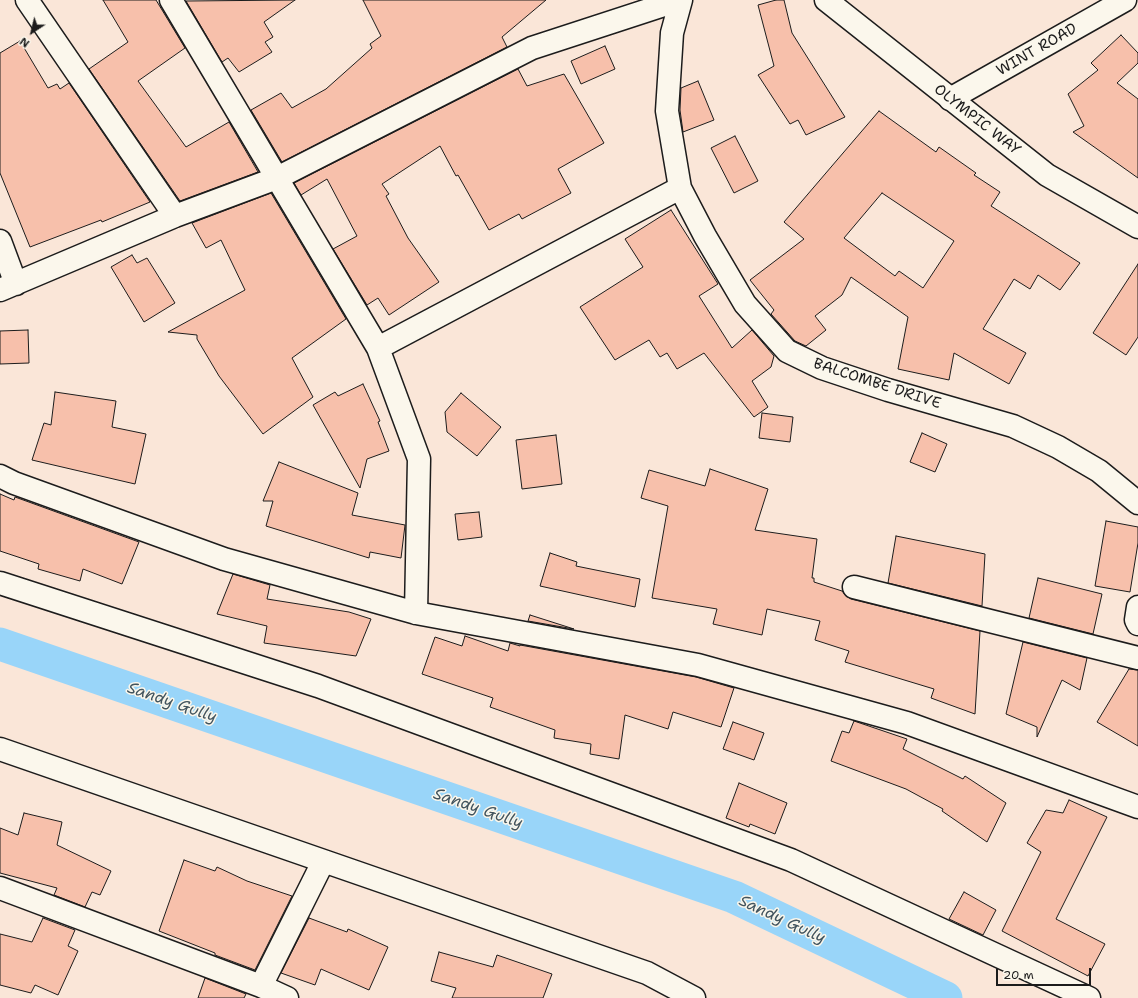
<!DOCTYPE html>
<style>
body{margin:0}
#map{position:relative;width:1138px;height:998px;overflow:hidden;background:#fae6d8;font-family:"Shantell Sans",sans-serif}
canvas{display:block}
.north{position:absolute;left:12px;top:12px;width:40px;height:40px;-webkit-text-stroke:3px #fbf7ec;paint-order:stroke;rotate:215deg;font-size:11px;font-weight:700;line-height:16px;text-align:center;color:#1c1c1c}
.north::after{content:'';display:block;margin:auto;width:14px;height:18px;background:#1c1c1c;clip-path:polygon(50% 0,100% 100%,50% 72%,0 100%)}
.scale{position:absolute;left:996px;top:968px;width:95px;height:18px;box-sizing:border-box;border:2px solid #1c1c1c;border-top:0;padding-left:5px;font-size:12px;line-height:14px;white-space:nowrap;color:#1c1c1c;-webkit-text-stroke:3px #fbf7ec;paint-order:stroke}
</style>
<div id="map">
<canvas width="1138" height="998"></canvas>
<div class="north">N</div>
<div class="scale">20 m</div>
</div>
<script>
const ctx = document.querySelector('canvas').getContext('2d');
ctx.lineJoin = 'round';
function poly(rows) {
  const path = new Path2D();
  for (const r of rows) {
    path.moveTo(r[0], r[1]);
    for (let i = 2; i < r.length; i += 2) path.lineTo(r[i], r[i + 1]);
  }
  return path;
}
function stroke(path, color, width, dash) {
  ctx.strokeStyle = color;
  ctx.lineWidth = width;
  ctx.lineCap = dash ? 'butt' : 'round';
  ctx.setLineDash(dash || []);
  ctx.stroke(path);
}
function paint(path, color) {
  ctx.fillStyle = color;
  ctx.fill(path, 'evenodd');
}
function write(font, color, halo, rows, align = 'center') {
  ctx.font = font + ' "Shantell Sans",sans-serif';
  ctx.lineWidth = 3;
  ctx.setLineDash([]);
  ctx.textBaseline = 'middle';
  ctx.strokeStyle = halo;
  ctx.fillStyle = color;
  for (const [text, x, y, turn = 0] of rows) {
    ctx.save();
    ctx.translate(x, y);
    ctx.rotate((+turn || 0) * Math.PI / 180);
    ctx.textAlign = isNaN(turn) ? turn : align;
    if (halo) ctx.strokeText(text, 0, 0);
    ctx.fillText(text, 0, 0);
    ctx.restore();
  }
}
stroke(poly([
 [0,644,734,897,946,998]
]), '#99d5f9', 33);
const building = poly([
 [103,0,156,0,185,48,138,81,186,147,229,122,258,172,180,201,89,69,128,42,103,0],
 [295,0,264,22,273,37,265,42,272,52,239,72,228,58,222,62,186,1,295,0],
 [363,0,546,0,502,37,507,47,282,162,251,110,281,93,292,108,326,89,372,48,370,44,381,36,363,0],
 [776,0,784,0,792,33,845,117,806,135,798,120,790,124,758,75,774,66,758,5,776,0],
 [1121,35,1138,53,1138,63,1117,83,1138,99,1138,178,1073,132,1084,126,1068,94,1098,70,1091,63,1121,35],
 [20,41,48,88,57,84,60,89,69,83,150,202,102,222,101,220,30,247,0,173,0,53,20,41],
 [605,46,615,69,581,84,571,61,605,46],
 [518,69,527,86,564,74,604,143,558,169,571,193,522,219,519,214,489,230,458,175,456,176,440,146,382,184,389,194,386,196,408,238,439,282,389,315,378,298,367,305,333,249,357,236,327,179,301,195,294,183,518,69],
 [698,81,714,120,683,132,680,110,681,88,698,81],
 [879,111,936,152,939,147,976,173,974,175,1000,192,991,206,1080,263,1060,290,1038,275,1030,289,1014,279,983,329,1026,353,1009,384,954,353,949,380,898,369,908,317,851,277,842,295,815,316,826,330,806,346,795,341,771,314,774,310,750,280,804,239,784,222,879,111],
 [882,193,954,241,923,288,899,271,895,276,844,238,882,193],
 [735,136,758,181,734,193,711,148,735,136],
 [271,193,346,319,292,358,313,397,263,434,219,376,197,339,197,335,168,332,245,290,221,240,206,248,192,223,271,193],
 [671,210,718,284,699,296,732,348,752,330,774,356,771,367,752,381,768,407,754,417,704,353,677,369,667,353,660,357,649,340,615,360,580,307,643,267,625,239,671,210],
 [132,255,137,263,147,258,175,303,144,322,111,267,132,255],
 [1138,264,1138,337,1126,355,1093,333,1138,264],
 [28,330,29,363,0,364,0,331,28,330],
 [363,384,380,421,378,422,389,451,367,459,360,488,313,405,335,392,338,396,363,384],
 [55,392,116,401,112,427,146,434,135,484,32,460,44,423,51,425,55,392],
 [461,393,501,427,477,456,447,432,445,412,461,393],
 [762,413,793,417,790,442,759,438,762,413],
 [922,433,947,444,935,472,910,462,922,433],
 [556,435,562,484,522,489,516,440,556,435],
 [279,462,358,493,352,515,405,525,401,558,370,552,369,558,266,526,273,501,263,501,279,462],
 [710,469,768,489,755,530,817,539,812,578,814,578,814,582,842,591,846,596,851,599,980,631,975,714,931,698,934,689,845,662,849,651,815,640,820,621,767,609,762,635,713,624,717,609,652,598,668,506,641,498,649,470,705,486,710,469],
 [0,494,14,500,15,497,139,542,122,584,83,569,80,581,38,569,39,564,0,551,0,494],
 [479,512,482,537,458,540,455,514,479,512],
 [1106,521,1138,527,1138,543,1130,592,1095,586,1106,521],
 [896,536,985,554,982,606,888,583,896,536],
 [550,553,577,562,576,566,640,579,635,607,540,586,550,553],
 [233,574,270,585,267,599,349,612,371,619,356,656,264,643,267,626,217,614,233,574],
 [1038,578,1102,594,1093,634,1029,618,1038,578],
 [530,615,574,629,528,621,530,615],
 [465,636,508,651,510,643,520,646,520,645,696,677,734,688,721,727,673,712,668,729,625,715,619,759,590,754,591,744,554,738,555,730,490,707,493,698,422,674,435,637,462,646,465,636],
 [1023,642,1087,658,1080,690,1062,680,1037,737,1037,727,1006,714,1023,642],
 [1129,669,1138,670,1138,746,1097,722,1129,669],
 [854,721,907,739,903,749,963,779,965,776,1006,803,987,842,942,811,943,809,906,789,831,761,842,731,849,733,854,721],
 [733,722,764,733,754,760,723,749,733,722],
 [739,783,787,803,775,834,750,824,749,827,726,818,739,783],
 [1069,800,1107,817,1056,919,1105,944,1088,976,1002,931,1041,852,1027,843,1046,810,1063,813,1069,800],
 [24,813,62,822,57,845,111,871,100,895,92,892,85,907,54,895,57,888,0,873,0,828,18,835,24,813],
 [184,860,215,871,217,867,247,881,292,896,255,970,215,955,215,953,159,931,184,860],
 [964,892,996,910,983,935,949,919,964,892],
 [43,918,75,930,68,946,78,951,58,995,35,985,31,993,0,985,0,934,32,942,43,918],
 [309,918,347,932,348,929,388,947,369,990,321,969,315,985,281,973,309,918],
 [439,952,493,967,497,955,552,974,543,998,452,998,456,988,431,981,439,952],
 [205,978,246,994,244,998,198,998,205,978]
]);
paint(building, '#f7c0ab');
stroke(building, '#1c1c1c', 1);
const street = poly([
 [27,0,175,216],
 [171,0,378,348],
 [681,0,672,33,667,111,680,188,705,236,745,304,787,351,822,368,888,390,1013,426,1058,447,1099,471,1138,503],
 [950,99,1125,0],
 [0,241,16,284],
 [0,290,175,216,277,178,532,48,679,0],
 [0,476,14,483,224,559,416,613,698,665,907,723,1138,807],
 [0,583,318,686,791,860,1089,998],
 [854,587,1138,658],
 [1138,607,1136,620,1138,624],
 [416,613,419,459,378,348,680,188],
 [0,749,647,973,694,998],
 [0,888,261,986,287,998],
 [261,986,323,862]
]);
const secondary = poly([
 [826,0,1047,175,1138,227]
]);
stroke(street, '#1c1c1c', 25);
stroke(secondary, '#1c1c1c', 25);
stroke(street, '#fbf7ec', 22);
stroke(secondary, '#fbf7ec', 22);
write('15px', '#1c1c1c', '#fbf7ec', [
 ["WINT ROAD",1037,50,-30],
 ["OLYMPIC WAY",977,120,38],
 ["BALCOMBE DRIVE",877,384,18]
]);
write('italic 16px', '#42545e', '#fbf7ec', [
 ["Sandy Gully",172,703,19],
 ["Sandy Gully",478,809,19],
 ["Sandy Gully",782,920,25]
]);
</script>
